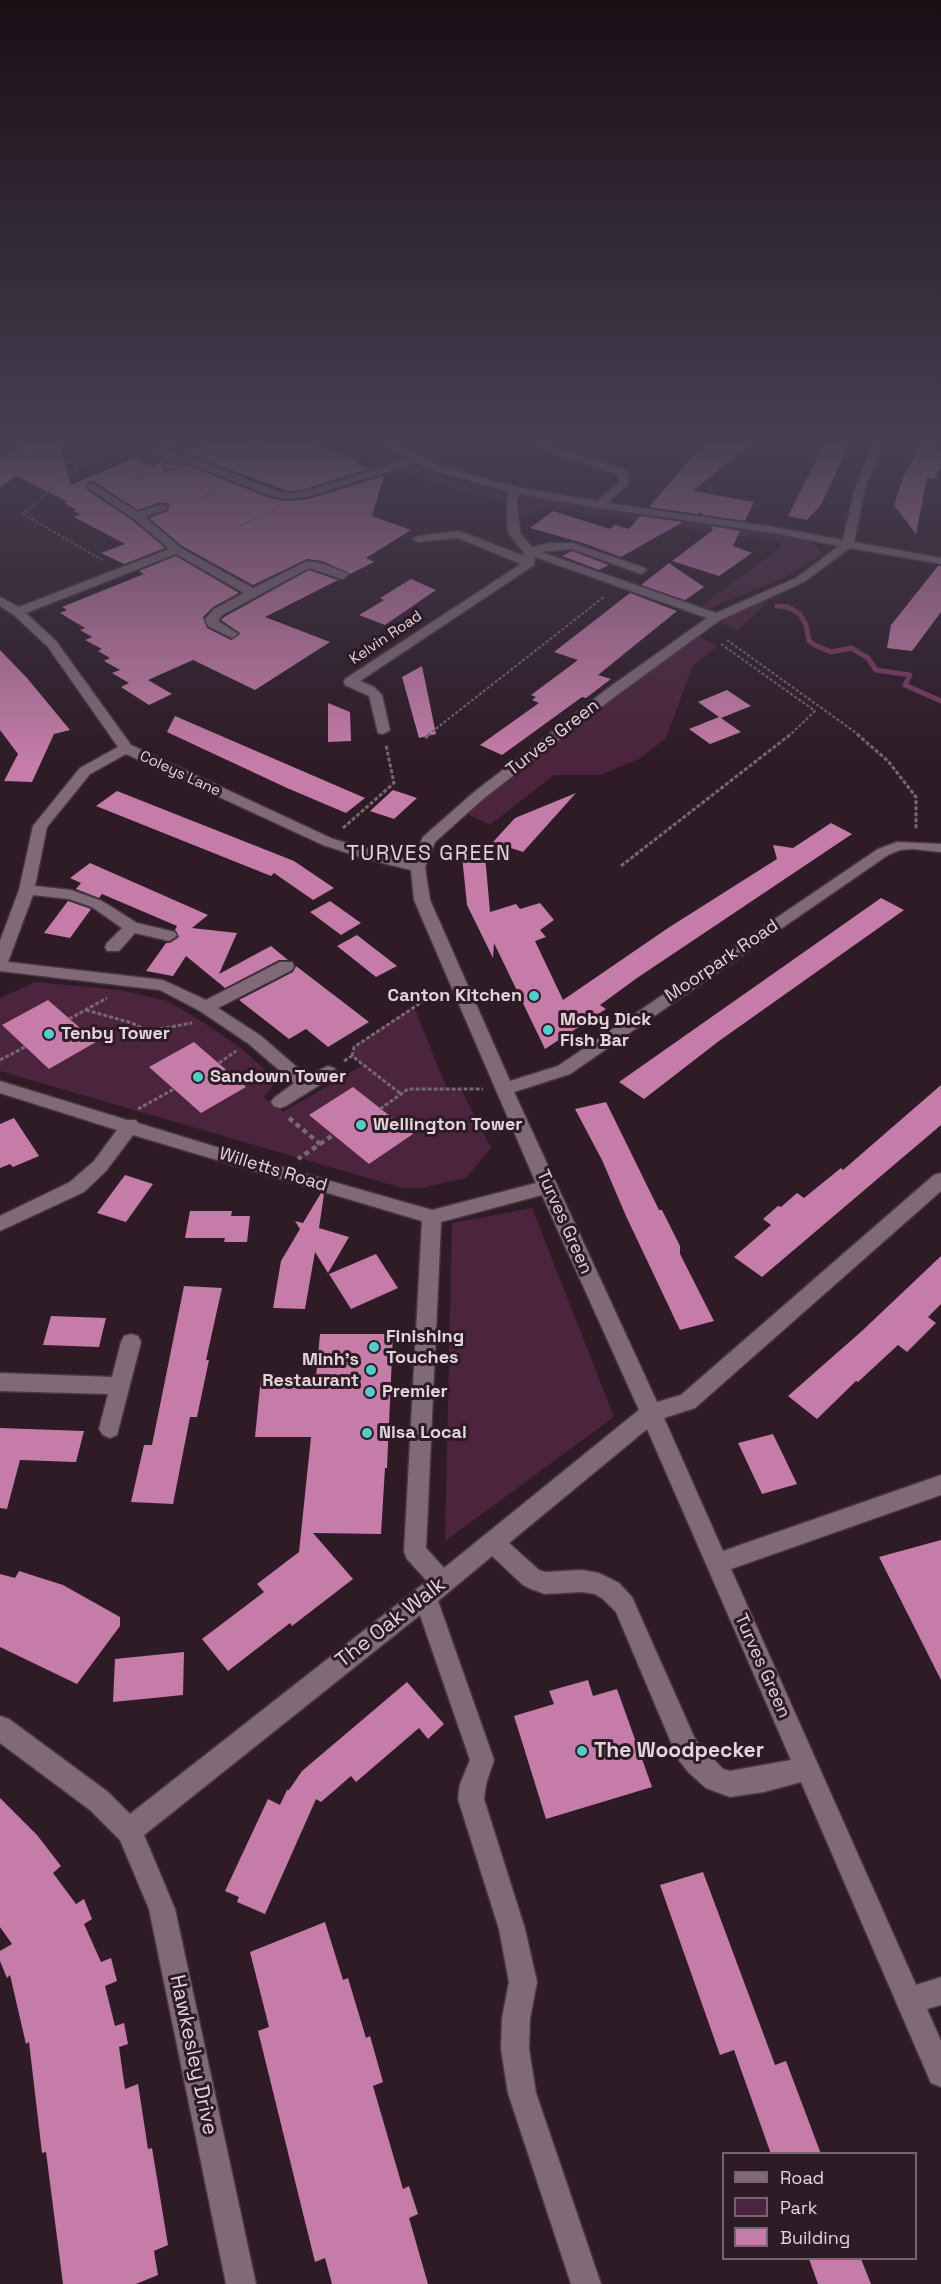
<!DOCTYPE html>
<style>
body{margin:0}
#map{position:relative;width:941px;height:2284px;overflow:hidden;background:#2e1b26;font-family:"Space Grotesk",sans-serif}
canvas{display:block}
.legend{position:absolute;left:722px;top:2152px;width:195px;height:108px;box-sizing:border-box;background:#2e1b26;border:2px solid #76656f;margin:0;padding:8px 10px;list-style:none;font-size:18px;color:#e2d5dc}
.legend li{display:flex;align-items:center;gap:12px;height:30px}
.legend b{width:30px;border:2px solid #76656f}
</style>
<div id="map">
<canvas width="941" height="2284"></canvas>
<ul class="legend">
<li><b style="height:8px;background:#816a77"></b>Road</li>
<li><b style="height:16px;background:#4c243d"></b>Park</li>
<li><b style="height:16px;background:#c57ca8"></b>Building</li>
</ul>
</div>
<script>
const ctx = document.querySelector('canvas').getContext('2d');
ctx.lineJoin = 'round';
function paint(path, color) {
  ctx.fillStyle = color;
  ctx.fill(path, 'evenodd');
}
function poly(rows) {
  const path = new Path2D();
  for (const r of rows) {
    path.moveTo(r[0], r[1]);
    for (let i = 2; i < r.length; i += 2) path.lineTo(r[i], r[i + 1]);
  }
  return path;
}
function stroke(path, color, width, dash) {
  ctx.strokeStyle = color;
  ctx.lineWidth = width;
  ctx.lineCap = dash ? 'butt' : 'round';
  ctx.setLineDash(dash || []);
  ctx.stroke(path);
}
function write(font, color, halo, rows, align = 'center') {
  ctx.font = font + ' "Space Grotesk",sans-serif';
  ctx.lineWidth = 6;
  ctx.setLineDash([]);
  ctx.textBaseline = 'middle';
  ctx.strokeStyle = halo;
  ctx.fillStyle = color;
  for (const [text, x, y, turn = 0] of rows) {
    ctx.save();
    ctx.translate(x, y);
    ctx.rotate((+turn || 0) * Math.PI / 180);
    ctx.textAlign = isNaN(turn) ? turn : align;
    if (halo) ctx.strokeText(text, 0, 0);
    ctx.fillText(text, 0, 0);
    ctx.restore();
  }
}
paint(poly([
 [348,443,371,443,388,456,375,464],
 [403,466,411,466,463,483,504,492,506,502,451,489,391,469],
 [525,496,622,513,766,532,807,541,815,544,822,554,784,578,707,609,701,606,779,549,781,542,548,508,521,517,520,500],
 [777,593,738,630,716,620],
 [697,636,718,646,693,665,666,738,639,759,600,775,554,775,490,825,465,813,585,717],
 [35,982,120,990,167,1001,203,1022,241,1048,264,1069,272,1079,272,1088,264,1097,283,1112,363,1065,352,1056,354,1047,414,1007,447,1089,461,1089,491,1148,466,1178,422,1188,402,1188,0,1071,0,998],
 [532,1208,614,1417,445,1541,452,1223]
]), '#4c243d');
stroke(poly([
 [777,606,788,607,800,614,806,625,809,641,815,645,831,652,851,648,868,658,876,670,910,675,905,685,941,701]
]), '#7b3963', 5);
paint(poly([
 [24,443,59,443,71,485,134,458,153,466,166,460,162,465,164,471,173,471,187,465,270,498,287,501,308,499,384,476,372,516,411,530,366,558,374,562,350,574,322,561,307,559,253,585,182,546,149,518,168,511,169,503,158,503,138,510,93,481,87,482,87,490,132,520,165,548,124,564,101,553,125,544,74,517,80,514,73,511,77,510,64,503,68,502,16,476,0,488,0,458],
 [208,443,311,443,359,462,355,464,368,469,302,490,287,491,192,455,181,454],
 [704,443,752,443,693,491,754,502,745,521,703,515,701,512,698,514,649,507],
 [825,443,850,443,821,505,807,520,788,516],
 [922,443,935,443,934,448,941,449,941,466,934,479,927,478,916,534,894,505,903,477],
 [553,511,610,529,615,525,629,529,640,516,683,522,621,557,583,543,530,528],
 [711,526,740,531,733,546,752,553,719,576,672,561,713,530],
 [572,551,609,565,599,570,562,556],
 [176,556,239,593,213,607,203,617,207,628,231,640,240,633,221,620,224,617,309,570,338,580,265,617,330,642,255,690,193,660,148,680,172,694,149,705,121,687,129,683,112,673,120,670,104,661,110,658,98,651,102,649,85,640,92,637,80,630,85,628,60,613,67,610,62,607,144,574,139,571],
 [669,563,704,587,685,600,641,585],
 [938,566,941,566,941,612,912,651,887,648,891,625],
 [411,579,436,590,385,625,359,615,384,600,380,598],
 [630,593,677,611,598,675,611,679,586,698,582,697,502,755,480,745,539,703,532,700,536,697,531,695,578,660,554,652],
 [0,650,27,678,70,730,54,734,32,782,4,781,18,754,0,730],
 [422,666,436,734,419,738,402,677],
 [727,690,751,706,721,718,741,732,710,744,689,729,719,717,698,702],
 [328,703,350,712,351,741,328,742],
 [175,716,263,754,365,798,346,813,287,788,167,732],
 [393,790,417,798,394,819,370,811],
 [117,791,294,861,334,888,313,900,274,873,271,876,96,806],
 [576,793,523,852,493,842,515,818],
 [831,823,852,834,637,978,600,1005,606,1009,545,1049,494,943,493,958,467,905,462,856,485,855,490,912,516,904,520,909,540,903,554,920,540,930,546,937,535,941,563,1000,668,928,777,859,773,845,793,848],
 [90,863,208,915,192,928,237,933,219,974,271,946,288,960,279,960,225,988,186,956,173,976,146,971,166,943,170,943,179,937,175,930,177,926,102,894,99,898,76,889,81,883,70,878],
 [881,898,904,910,719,1041,644,1099,619,1082],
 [68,901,91,909,70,938,44,933],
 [330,901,361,923,341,935,310,912],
 [357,935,397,966,376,977,337,946],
 [296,966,369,1022,328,1047,306,1029,289,1039,239,1000,293,972],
 [48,1000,96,1042,49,1069,2,1025],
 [194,1042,246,1087,201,1113,149,1067],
 [941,1085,941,1125,762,1277,734,1257,771,1225,763,1219,778,1206,781,1207,797,1193,804,1198,841,1168,843,1170],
 [353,1087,413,1134,369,1164,309,1115],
 [606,1102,659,1210,662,1210,680,1246,680,1254,714,1321,680,1330,626,1216,602,1160,575,1109],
 [14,1118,39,1156,13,1167,10,1164,0,1168,0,1124],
 [125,1175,153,1184,126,1222,97,1213],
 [321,1193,324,1194,319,1228,349,1237,328,1273,315,1252,305,1309,273,1308,281,1261,300,1229,295,1221,303,1223],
 [190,1211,232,1211,231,1216,250,1216,247,1242,224,1242,225,1238,185,1238],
 [376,1254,398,1288,351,1309,329,1274],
 [941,1256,941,1304,928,1317,936,1323,907,1352,898,1345,858,1382,856,1381,817,1419,788,1396,863,1330],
 [184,1286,222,1288,206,1360,209,1360,197,1417,190,1417,173,1504,131,1502,144,1445,152,1445],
 [51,1316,106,1318,99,1347,43,1345],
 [320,1334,393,1334,387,1468,385,1468,381,1534,313,1533,353,1579,292,1626,290,1623,228,1671,202,1639,264,1592,257,1584,299,1552,311,1437,255,1437,261,1377,316,1377],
 [0,1428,84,1431,76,1462,20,1460,7,1509,0,1508],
 [773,1434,797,1484,762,1494,738,1443],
 [941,1540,941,1680,879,1557],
 [19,1571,63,1585,120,1617,120,1626,77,1684,0,1647,0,1574,15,1578],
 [184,1652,183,1695,113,1702,115,1659],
 [588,1680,593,1696,617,1689,652,1787,546,1819,514,1716,554,1704,549,1691],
 [407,1682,444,1724,428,1739,419,1728,356,1782,351,1776,321,1802,316,1799,265,1914,237,1902,239,1897,225,1891,268,1799,280,1805,287,1790,289,1790,302,1771],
 [0,1798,37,1835,61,1866,53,1873,76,1904,84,1899,92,1919,84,1924,101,1962,111,1958,117,1981,105,1986,115,2026,124,2023,128,2044,119,2047,125,2089,138,2084,148,2149,152,2148,168,2245,154,2251,158,2275,136,2284,63,2284,46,2152,42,2153,29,2042,26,2044,10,1975,7,1978,0,1961,0,1951,12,1944,0,1927],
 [703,1872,775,2065,786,2061,821,2154,771,2154,734,2050,720,2055,660,1885],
 [325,1922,343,1980,348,1978,366,2038,370,2036,383,2082,373,2086,403,2189,409,2186,418,2214,409,2218,428,2284,332,2284,325,2258,315,2262,258,2031,269,2027,250,1952],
 [809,2259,861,2259,871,2284,818,2284]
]), '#c57ca8');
const minor = poly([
 [168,443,182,443,167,451,182,457,191,457,277,491,287,493,302,492,409,459,379,443,392,443,440,466,516,487,597,501,618,483,618,475,525,443,541,443,627,471,628,484,608,503,773,527,843,540,855,488,874,443,884,443,865,488,854,542,941,558,941,564,850,548,804,582,720,620,617,695,483,799,435,842,425,867,430,900,510,1081,558,1066,878,849,897,842,941,844,941,852,913,849,900,850,888,855,570,1074,514,1092,657,1402,681,1395,934,1175,941,1173,941,1191,695,1408,664,1418,723,1551,941,1475,941,1495,731,1569,916,1985,941,1977,941,2005,927,2009,941,2041,941,2087,931,2083,801,1782,764,1792,730,1797,706,1788,689,1773,678,1759,616,1612,603,1599,595,1594,582,1592,545,1594,531,1589,523,1585,492,1556,438,1601,494,1760,486,1784,484,1799,525,1929,537,1982,530,2018,529,2049,536,2093,601,2284,571,2284,508,2093,501,2049,502,2018,509,1982,499,1929,458,1799,460,1784,470,1760,420,1615,144,1835,175,1909,256,2284,226,2284,149,1909,120,1840,90,1810,0,1743,0,1716,9,1719,108,1792,130,1814,427,1581,407,1559,404,1552,422,1221,133,1135,106,1171,84,1192,0,1231,0,1216,70,1182,94,1161,117,1130,0,1093,0,1081,127,1120,136,1120,138,1123,288,1169,432,1210,536,1183,414,900,411,870,366,859,323,845,126,754,90,774,47,827,35,886,71,890,102,901,137,923,175,932,177,936,169,941,135,933,119,951,107,951,105,947,107,943,122,928,92,907,69,899,33,895,8,962,163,980,206,1000,280,962,292,962,294,966,292,970,218,1008,261,1036,307,1076,328,1066,334,1068,337,1072,334,1076,286,1106,280,1108,274,1106,271,1102,274,1098,294,1083,249,1044,200,1011,160,990,0,971,0,941,19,890,33,826,80,768,118,747,48,647,14,615,0,606,0,597,19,607,169,549,133,518,88,488,88,484,92,483,138,512,159,505,167,505,167,509,145,517,181,548,253,588,307,561,321,563,346,573,348,575,342,579,309,568,222,615,218,621,238,634,232,638,208,626,205,619,214,609,244,593,176,554,26,613,56,641,131,745,333,839,413,861,423,837,473,793,607,689,707,618,535,557,534,565,360,681,374,687,382,695,390,730,383,734,378,733,369,696,345,685,344,682,345,679,521,564,458,538,418,542,412,539,418,536,459,531,524,556,523,551,508,533,507,503,509,492,432,470,417,463,307,497,287,499,271,496,187,463,172,469,164,469,164,465,173,461,153,451,168,443],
 [519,494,599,508,773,533,839,546,796,578,716,613,541,552,572,549,641,574,647,570,645,568,573,543,549,543,532,547,520,533,517,503,519,494],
 [542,1195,639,1410,444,1568,426,1548,441,1222,542,1195],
 [647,1429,706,1564,791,1760,730,1771,723,1769,696,1741,632,1597,619,1583,599,1573,582,1570,545,1572,539,1570,509,1543,647,1429],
 [131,1334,138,1336,141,1342,117,1435,110,1438,103,1435,99,1429,108,1394,0,1391,0,1373,112,1377,121,1342,124,1336,131,1334]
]);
stroke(minor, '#463840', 3);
stroke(poly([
 [249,443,288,458],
 [0,449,74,463,75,469,23,514,102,560],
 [75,469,116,447,142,459],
 [132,480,153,471],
 [196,500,219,490],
 [240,526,274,510],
 [727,640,859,735],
 [721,644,815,711,790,735],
 [428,735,605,596]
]), '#786871', 2, [3, 2]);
stroke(poly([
 [857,734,888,761,916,797,916,829],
 [425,738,430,734],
 [343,828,394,783,386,745],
 [621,866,791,734],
 [86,1010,132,1023,148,1031,192,1023],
 [69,1019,107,998],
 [352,1056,354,1047,425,1000,441,996],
 [0,1060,25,1047],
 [344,1061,352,1056,401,1094],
 [219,1063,236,1051],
 [138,1109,174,1089],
 [380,1109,408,1089,483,1089]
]), '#786871', 3, [4, 2]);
stroke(poly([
 [289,1118,320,1144,298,1159],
 [320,1144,333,1135]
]), '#786871', 4.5, [5, 4]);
paint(minor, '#816a77');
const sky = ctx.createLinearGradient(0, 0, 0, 763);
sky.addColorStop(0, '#190f15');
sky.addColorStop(0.58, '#463f52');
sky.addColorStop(1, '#463f5200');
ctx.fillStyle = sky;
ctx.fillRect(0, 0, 941, 763);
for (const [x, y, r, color] of [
 [534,996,6,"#53cdcb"],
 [548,1030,6,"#53cdcb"],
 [49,1034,6,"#53cdcb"],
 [198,1077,6,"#53cdcb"],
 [361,1125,6,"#53cdcb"],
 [374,1347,6,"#53cdcb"],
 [371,1370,6,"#53cdcb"],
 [370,1392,6,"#53cdcb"],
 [367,1433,6,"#53cdcb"],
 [582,1751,6,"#53cdcb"]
]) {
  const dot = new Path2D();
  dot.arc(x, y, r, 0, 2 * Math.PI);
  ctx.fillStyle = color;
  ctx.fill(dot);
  stroke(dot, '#2e1b26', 2);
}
write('15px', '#e2d5dc', '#2e1b26', [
 ["Kelvin Road",386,638,-34],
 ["Coleys Lane",180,774,25]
]);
write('18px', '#e2d5dc', '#2e1b26', [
 ["Turves Green",553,738,-38],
 ["Moorpark Road",722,961,-34],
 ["Willetts Road",273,1170,17],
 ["Turves Green",564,1222,66],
 ["Turves Green",762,1666,66]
]);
write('bold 18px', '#e2d5dc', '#2e1b26', [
 ["Canton Kitchen",522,996,"right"],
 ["Moby Dick",560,1020],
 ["Fish Bar",560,1041],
 ["Tenby Tower",61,1034],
 ["Sandown Tower",210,1077],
 ["Wellington Tower",373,1125],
 ["Finishing",386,1337],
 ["Touches",386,1358],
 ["Minh's",359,1360,"right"],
 ["Restaurant",359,1381,"right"],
 ["Premier",382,1392],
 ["Nisa Local",379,1433]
], 'left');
ctx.letterSpacing = '1.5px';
write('21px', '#e2d5dc', '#2e1b26', [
 ["TURVES GREEN",429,854]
]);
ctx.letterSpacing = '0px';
write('21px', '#e2d5dc', '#2e1b26', [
 ["The Oak Walk",391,1623,-38],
 ["Hawkesley Drive",193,2055,78]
]);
write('bold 21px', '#e2d5dc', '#2e1b26', [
 ["The Woodpecker",594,1751]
], 'left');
</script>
